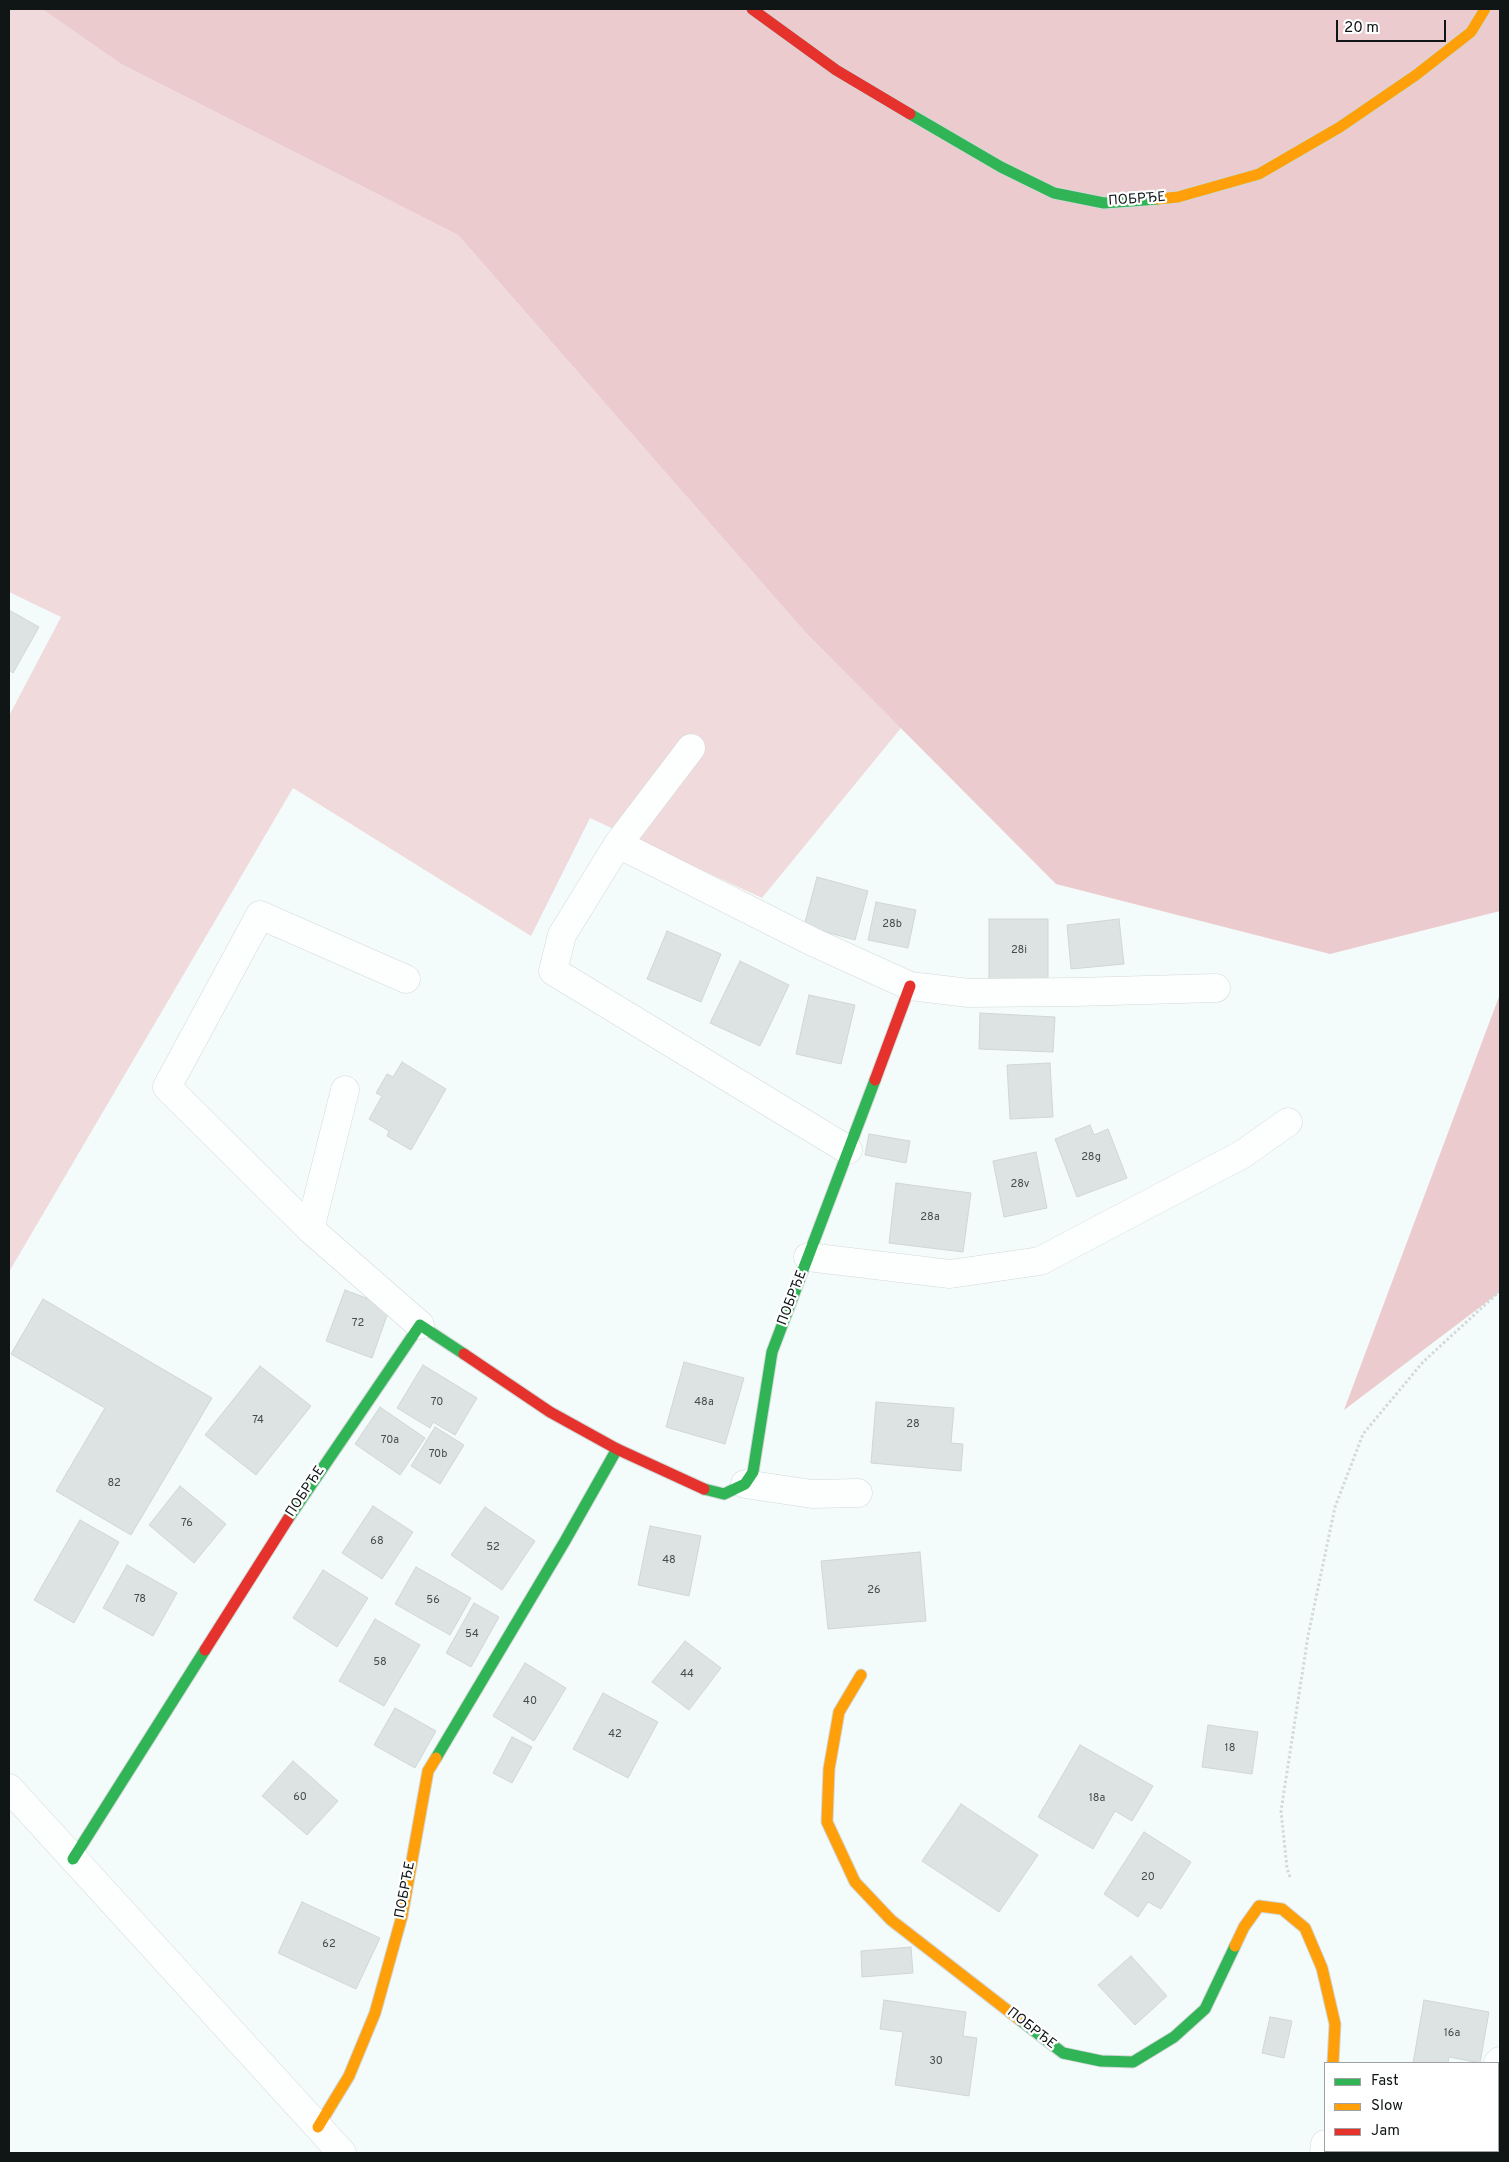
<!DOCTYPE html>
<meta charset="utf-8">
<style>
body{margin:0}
#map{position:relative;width:1509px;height:2162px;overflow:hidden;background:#f4fcfb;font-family:Overpass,sans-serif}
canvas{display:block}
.frame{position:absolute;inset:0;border:10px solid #101616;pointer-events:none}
.legend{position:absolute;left:1324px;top:2062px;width:175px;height:90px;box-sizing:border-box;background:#fff;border:1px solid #9fa2a2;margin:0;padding:6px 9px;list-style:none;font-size:15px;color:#101616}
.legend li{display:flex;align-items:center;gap:10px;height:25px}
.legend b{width:25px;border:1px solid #9fa2a2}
.scale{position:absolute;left:1336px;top:20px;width:110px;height:22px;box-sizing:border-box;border:2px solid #101616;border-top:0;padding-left:6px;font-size:15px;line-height:18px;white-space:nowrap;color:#101616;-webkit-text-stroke:4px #fff;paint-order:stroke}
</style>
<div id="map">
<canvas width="1509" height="2162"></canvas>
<div class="frame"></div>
<ul class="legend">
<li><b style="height:6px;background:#30b455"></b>Fast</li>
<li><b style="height:6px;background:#ff9f0a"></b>Slow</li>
<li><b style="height:6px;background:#e5322d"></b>Jam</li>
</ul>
<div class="scale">20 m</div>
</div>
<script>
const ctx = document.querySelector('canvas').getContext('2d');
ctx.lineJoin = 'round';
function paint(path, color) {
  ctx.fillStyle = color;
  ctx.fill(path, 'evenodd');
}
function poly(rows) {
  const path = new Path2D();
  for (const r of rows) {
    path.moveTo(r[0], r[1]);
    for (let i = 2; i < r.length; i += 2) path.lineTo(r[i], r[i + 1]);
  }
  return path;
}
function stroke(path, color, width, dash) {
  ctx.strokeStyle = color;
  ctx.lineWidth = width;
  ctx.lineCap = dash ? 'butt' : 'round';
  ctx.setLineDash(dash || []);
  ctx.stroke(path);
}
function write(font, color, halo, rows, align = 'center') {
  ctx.font = font + ' Overpass,sans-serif';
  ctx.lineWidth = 4.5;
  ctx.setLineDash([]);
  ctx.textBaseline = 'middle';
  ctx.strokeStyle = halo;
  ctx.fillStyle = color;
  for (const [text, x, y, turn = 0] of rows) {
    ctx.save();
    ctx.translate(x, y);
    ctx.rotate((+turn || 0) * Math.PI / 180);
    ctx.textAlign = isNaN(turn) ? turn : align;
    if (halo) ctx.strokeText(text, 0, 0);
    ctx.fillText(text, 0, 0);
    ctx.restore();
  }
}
paint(poly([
 [9,9,42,9,121,64,458,235,805,632,901,728,762,898,590,818,531,936,293,788,9,1272,9,716,61,617,9,592]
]), '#f0dadc');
paint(poly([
 [42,9,1500,9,1500,911,1330,954,1056,884,805,632,458,235,121,64],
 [1500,994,1500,1292,1344,1410]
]), '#ebcbce');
const building = poly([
 [9,610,39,627,13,673,9,670,9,610],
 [817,877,868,891,855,940,804,926,817,877],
 [876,902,916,910,908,948,868,940,876,902],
 [989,919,1048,919,1048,984,989,984,989,919],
 [1119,919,1124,964,1071,969,1067,925,1119,919],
 [667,931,721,954,701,1002,647,979,667,931],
 [740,961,789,985,760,1046,710,1023,740,961],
 [809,995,855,1005,841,1064,796,1054,809,995],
 [980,1013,1055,1017,1053,1052,979,1049,980,1013],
 [402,1062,446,1089,411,1150,387,1136,389,1131,369,1119,382,1096,376,1093,387,1074,393,1077,402,1062],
 [1050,1063,1053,1117,1010,1119,1007,1065,1050,1063],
 [1090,1125,1094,1135,1108,1129,1127,1178,1077,1197,1055,1139,1090,1125],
 [869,1134,910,1141,906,1163,865,1155,869,1134],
 [1036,1152,1047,1208,1004,1217,993,1161,1036,1152],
 [896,1183,971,1193,963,1252,889,1243,896,1183],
 [345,1290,390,1307,372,1358,326,1341,345,1290],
 [43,1299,212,1398,131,1535,56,1491,105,1408,11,1354,43,1299],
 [684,1362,744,1378,725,1444,666,1427,684,1362],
 [423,1365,477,1398,455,1435,433,1422,430,1428,397,1408,423,1365],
 [260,1366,311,1406,256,1475,205,1435,260,1366],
 [876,1402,954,1408,951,1443,963,1444,961,1471,871,1463,876,1402],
 [380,1407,425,1438,400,1475,355,1444,380,1407],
 [435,1427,464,1445,440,1484,411,1466,435,1427],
 [180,1486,226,1524,194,1563,149,1525,180,1486],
 [373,1506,413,1532,382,1579,342,1553,373,1506],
 [485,1507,535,1541,502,1590,451,1555,485,1507],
 [80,1520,119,1542,74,1623,34,1600,80,1520],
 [650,1526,701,1536,689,1596,638,1585,650,1526],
 [920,1552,926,1621,828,1629,821,1561,920,1552],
 [127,1565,177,1593,153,1636,103,1608,127,1565],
 [416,1567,471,1598,450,1635,395,1604,416,1567],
 [323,1570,368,1598,337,1647,293,1618,323,1570],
 [474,1603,499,1617,471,1667,446,1653,474,1603],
 [375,1619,420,1645,384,1706,339,1681,375,1619],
 [685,1641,721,1668,689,1710,652,1682,685,1641],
 [525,1663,566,1688,534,1741,493,1716,525,1663],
 [603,1693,658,1722,628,1778,573,1749,603,1693],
 [395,1708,436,1731,415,1768,374,1745,395,1708],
 [1208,1725,1258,1732,1252,1774,1202,1767,1208,1725],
 [512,1737,532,1747,512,1783,493,1773,512,1737],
 [1080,1745,1153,1786,1132,1821,1115,1811,1093,1849,1038,1817,1080,1745],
 [293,1761,338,1801,307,1835,262,1796,293,1761],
 [961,1804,1038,1855,999,1912,922,1861,961,1804],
 [1144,1832,1191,1862,1161,1909,1148,1902,1138,1917,1104,1894,1144,1832],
 [302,1902,380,1938,356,1989,278,1953,302,1902],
 [911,1947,913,1973,862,1977,861,1951,911,1947],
 [1131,1956,1167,1996,1135,2025,1098,1985,1131,1956],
 [884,2000,966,2012,963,2036,977,2038,969,2096,895,2085,903,2032,880,2029,884,2000],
 [1424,2000,1489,2012,1480,2063,1449,2057,1448,2063,1413,2063,1424,2000],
 [1270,2017,1292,2021,1284,2058,1262,2053,1270,2017],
 [1498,2089,1500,2090,1500,2147,1498,2147,1498,2089],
 [1345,2151,1415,2151,1414,2153,1345,2153,1345,2151]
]);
paint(building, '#dde3e3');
stroke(building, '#cfd6d5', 1);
const street = poly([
 [691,748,618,844,562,935,553,971,848,1150],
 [618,844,813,942,910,986,969,993,1076,992,1216,988],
 [406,979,260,915,167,1087,310,1229,420,1325],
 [310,1229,345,1090],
 [808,1257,950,1274,1040,1261,1243,1154,1288,1122],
 [745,1484,812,1494,858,1493],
 [9,1788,342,2153],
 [1498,2063,1500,2061],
 [1324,2153,1325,2144],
 [1434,2153,1436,2151]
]);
const fast = poly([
 [910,114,1001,167,1054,193,1104,203,1158,199],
 [704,1489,724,1494,745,1484,753,1472,772,1352,875,1080],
 [288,1519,420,1325,464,1354],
 [436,1758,565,1541,617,1449],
 [73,1859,205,1650],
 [1020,2020,1063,2053,1101,2061,1133,2062,1174,2037,1205,2009,1235,1946]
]);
const slow = poly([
 [1158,199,1178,197,1259,174,1340,127,1416,75,1471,32,1485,9],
 [861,1675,839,1712,829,1769,827,1822,855,1882,891,1920,1020,2020],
 [1235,1946,1244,1927,1259,1906,1282,1909,1305,1928,1322,1968,1335,2024,1333,2063],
 [318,2127,349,2076,375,2013,402,1916,428,1771,436,1758]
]);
const jam = poly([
 [752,9,836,70,910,114],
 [875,1080,910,986],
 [464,1354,550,1412,617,1449,704,1489],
 [205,1650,288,1519]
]);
stroke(street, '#d2d8d8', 29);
stroke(fast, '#d2d8d8', 13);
stroke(slow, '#d2d8d8', 13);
stroke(jam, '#d2d8d8', 13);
stroke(poly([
 [1290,1877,1287,1868,1281,1811,1308,1636,1335,1507,1363,1434,1423,1362,1500,1291]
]), '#d5d8d8', 3, [2.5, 2.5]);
stroke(street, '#fdfffe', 28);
stroke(fast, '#30b455', 11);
stroke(slow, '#ff9f0a', 11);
stroke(jam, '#e5322d', 11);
write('11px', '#464c4c', null, [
 ["28b",892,925],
 ["28i",1019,951],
 ["28g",1091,1158],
 ["28v",1020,1185],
 ["28a",930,1218],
 ["72",358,1324],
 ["70",437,1403],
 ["48a",704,1403],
 ["74",258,1421],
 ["28",913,1425],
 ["70a",390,1441],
 ["70b",438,1455],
 ["82",114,1484],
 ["76",187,1524],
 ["68",377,1542],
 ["52",493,1548],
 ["48",669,1561],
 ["26",874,1591],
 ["78",140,1600],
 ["56",433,1601],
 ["54",472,1635],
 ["58",380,1663],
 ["44",687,1675],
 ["40",530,1702],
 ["42",615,1735],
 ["18",1230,1749],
 ["60",300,1798],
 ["18a",1097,1799],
 ["20",1148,1878],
 ["62",329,1945],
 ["16a",1452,2034],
 ["30",936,2062]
]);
write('14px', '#101616', '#fff', [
 ["ПОБРЂЕ",1137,200,-4],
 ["ПОБРЂЕ",793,1298,-69],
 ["ПОБРЂЕ",306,1492,-56],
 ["ПОБРЂЕ",406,1890,-79],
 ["ПОБРЂЕ",1031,2029,38]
]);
</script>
